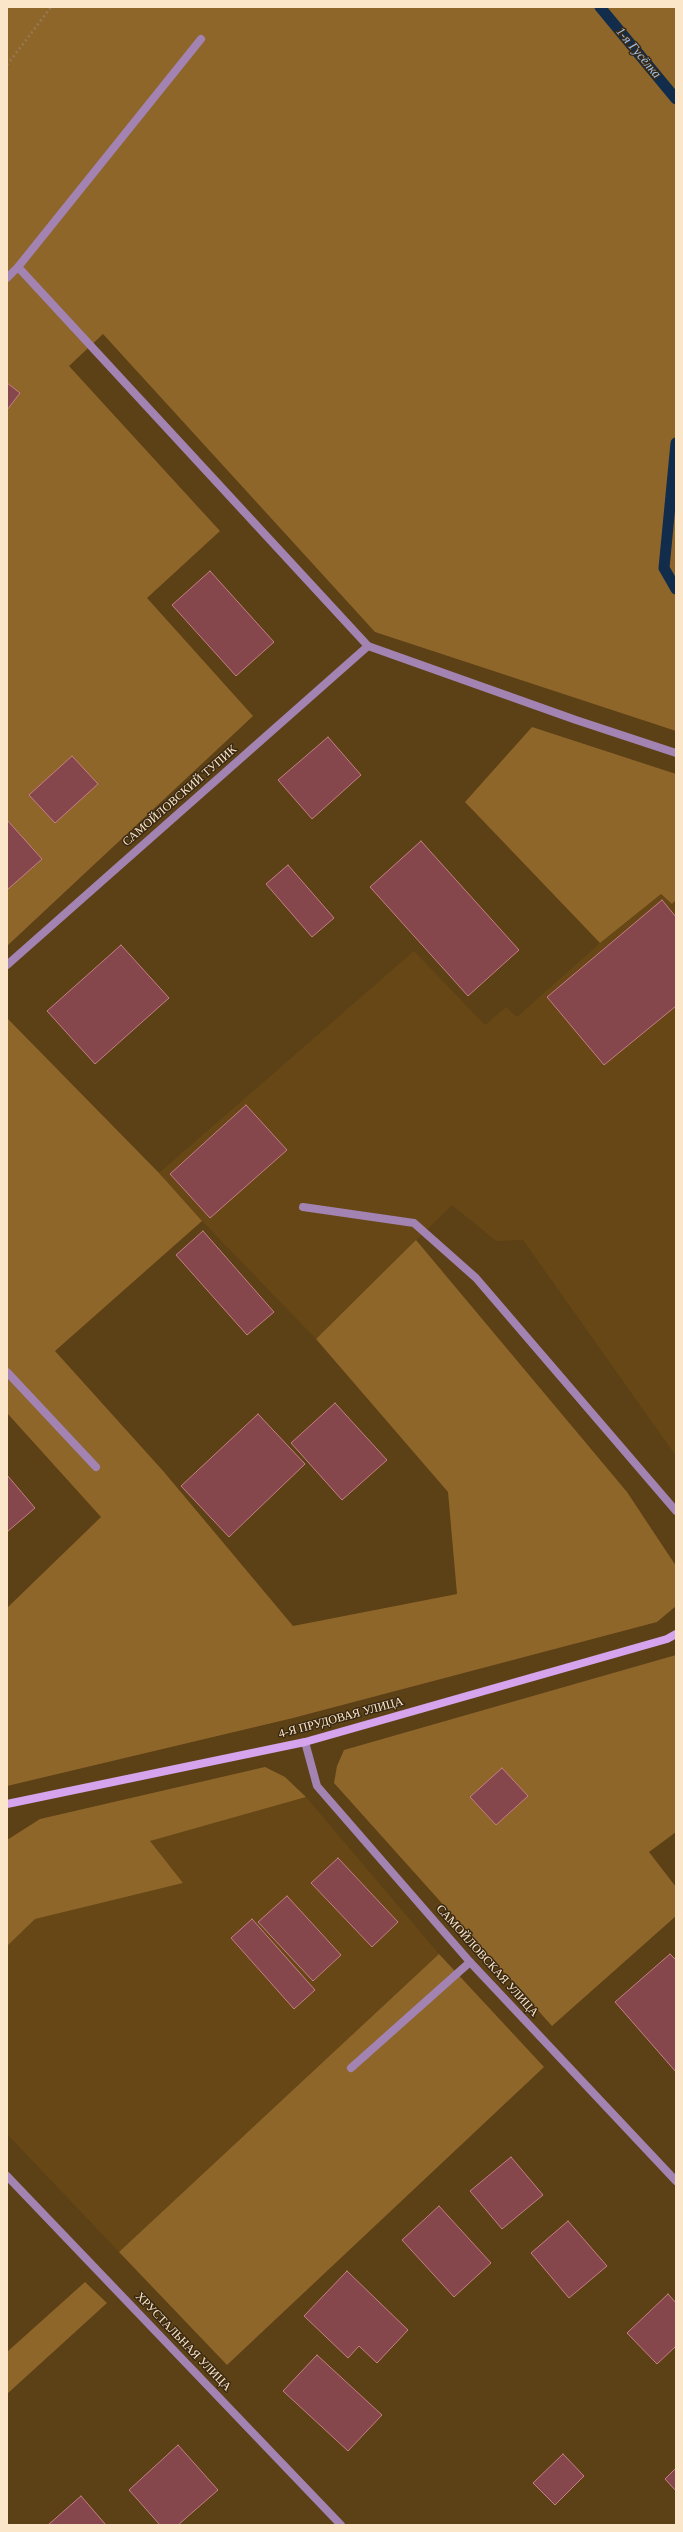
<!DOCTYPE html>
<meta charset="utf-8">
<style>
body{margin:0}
#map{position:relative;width:683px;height:2532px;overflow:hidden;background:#5c4016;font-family:Georgia,serif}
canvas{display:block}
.frame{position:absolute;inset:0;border:8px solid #fbe6ca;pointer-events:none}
</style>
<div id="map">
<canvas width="683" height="2532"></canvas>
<div class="frame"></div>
</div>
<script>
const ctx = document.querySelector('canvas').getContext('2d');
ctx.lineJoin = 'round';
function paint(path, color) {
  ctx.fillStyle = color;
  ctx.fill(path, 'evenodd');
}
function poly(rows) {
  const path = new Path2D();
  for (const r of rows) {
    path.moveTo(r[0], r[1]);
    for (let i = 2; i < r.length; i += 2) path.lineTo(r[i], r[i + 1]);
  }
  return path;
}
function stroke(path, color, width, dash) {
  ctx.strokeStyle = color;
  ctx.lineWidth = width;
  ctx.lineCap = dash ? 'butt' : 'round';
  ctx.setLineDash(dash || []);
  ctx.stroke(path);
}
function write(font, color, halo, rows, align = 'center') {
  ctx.font = font + ' Georgia,serif';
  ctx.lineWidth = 3;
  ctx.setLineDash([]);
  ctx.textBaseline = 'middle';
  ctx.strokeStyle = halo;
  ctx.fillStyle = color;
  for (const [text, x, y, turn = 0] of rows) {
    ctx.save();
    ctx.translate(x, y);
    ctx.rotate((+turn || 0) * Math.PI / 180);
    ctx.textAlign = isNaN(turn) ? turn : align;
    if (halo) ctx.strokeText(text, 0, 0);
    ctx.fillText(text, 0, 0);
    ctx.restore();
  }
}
paint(poly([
 [661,894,672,904,676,900,676,1456,523,1240,496,1241,452,1205,316,1339,202,1221,159,1173,414,951,485,1025,506,1007,517,1017,600,943],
 [306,1797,439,1954,119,2252,7,2134,7,1946,34,1919,183,1883,149,1841]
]), '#674716');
paint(poly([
 [7,7,676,7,676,731,375,632,103,334,69,366,220,531,147,598,253,716,7,946],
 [532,727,676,774,676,900,672,904,661,894,600,943,465,802],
 [7,1018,159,1173,202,1221,55,1351,164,1472,293,1626,457,1594,448,1492,316,1339,416,1240,627,1492,676,1566,676,1606,657,1622,293,1718,7,1786,7,1608,101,1517,7,1413],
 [676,1655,676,1832,649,1852,676,1887,676,1916,552,2026,334,1783,337,1766,344,1750],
 [265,1767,285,1777,306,1797,150,1841,183,1883,35,1919,7,1946,7,1840,40,1819],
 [439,1954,544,2067,227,2365,119,2252],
 [85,2282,107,2303,7,2394,7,2352]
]), '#8f662a');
stroke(poly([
 [600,7,676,99],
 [676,443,664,568,676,589]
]), '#122c4c', 11);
const building = poly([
 [7,383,20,393,7,410,7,383],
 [210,571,274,642,236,676,172,605,210,571],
 [328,737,361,775,312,819,278,780,328,737],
 [72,756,98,784,55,823,29,795,72,756],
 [7,820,42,859,7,890,7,820],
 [421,841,519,950,468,996,370,887,421,841],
 [288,865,334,918,312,937,266,884,288,865],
 [662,900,676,917,676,1006,604,1065,547,997,662,900],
 [121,945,169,998,95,1064,47,1011,121,945],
 [246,1105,287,1150,210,1218,170,1174,246,1105],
 [203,1231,274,1312,247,1335,176,1255,203,1231],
 [335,1403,387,1460,342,1500,291,1443,335,1403],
 [258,1414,305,1464,229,1537,181,1486,258,1414],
 [7,1475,35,1508,7,1532,7,1475],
 [502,1768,528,1796,496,1825,470,1797,502,1768],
 [338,1858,398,1922,372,1947,311,1883,338,1858],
 [287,1896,341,1955,313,1981,258,1922,287,1896],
 [252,1919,315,1990,294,2009,231,1938,252,1919],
 [670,1954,676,1960,676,2072,615,2002,670,1954],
 [511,2157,543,2195,502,2229,470,2191,511,2157],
 [439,2206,491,2263,454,2297,402,2240,439,2206],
 [568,2221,607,2266,569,2298,531,2253,568,2221],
 [347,2271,408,2330,377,2363,359,2346,348,2358,304,2316,347,2271],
 [668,2294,676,2303,676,2346,657,2364,627,2333,668,2294],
 [317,2355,382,2415,348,2451,283,2391,317,2355],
 [178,2445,218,2490,178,2525,160,2525,129,2490,178,2445],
 [563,2454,584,2476,555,2505,533,2483,563,2454],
 [676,2468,676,2491,665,2479,676,2468],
 [81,2496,106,2525,48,2525,81,2496]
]);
paint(building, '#85464c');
stroke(building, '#c57f85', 1);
stroke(poly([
 [7,65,51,7]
]), '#937954', 2.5, [2, 3]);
stroke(poly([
 [201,39,18,267,368,646],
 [7,278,18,267],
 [303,1207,414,1223,476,1278,676,1511],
 [351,2068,470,1962]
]), '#a283b1', 8);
stroke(poly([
 [7,965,368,646,576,720,676,753],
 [7,1372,96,1467],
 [305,1742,317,1786,470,1962,676,2181],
 [7,2176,341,2525]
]), '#a283b1', 8);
stroke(poly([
 [7,1804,305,1742,667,1639,676,1634]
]), '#d5a4ed', 8);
write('12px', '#fbe6ca', '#3a2912', [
 ["САМОЙЛОВСКИЙ ТУПИК",180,796,-41],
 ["4-Я ПРУДОВАЯ УЛИЦА",341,1718,-15],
 ["САМОЙЛОВСКАЯ УЛИЦА",487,1961,48],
 ["ХРУСТАЛЬНАЯ УЛИЦА",183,2342,46]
]);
write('italic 13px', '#9ec3f3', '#3a2912', [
 ["1-я Гусёлка",638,53,50]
]);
</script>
